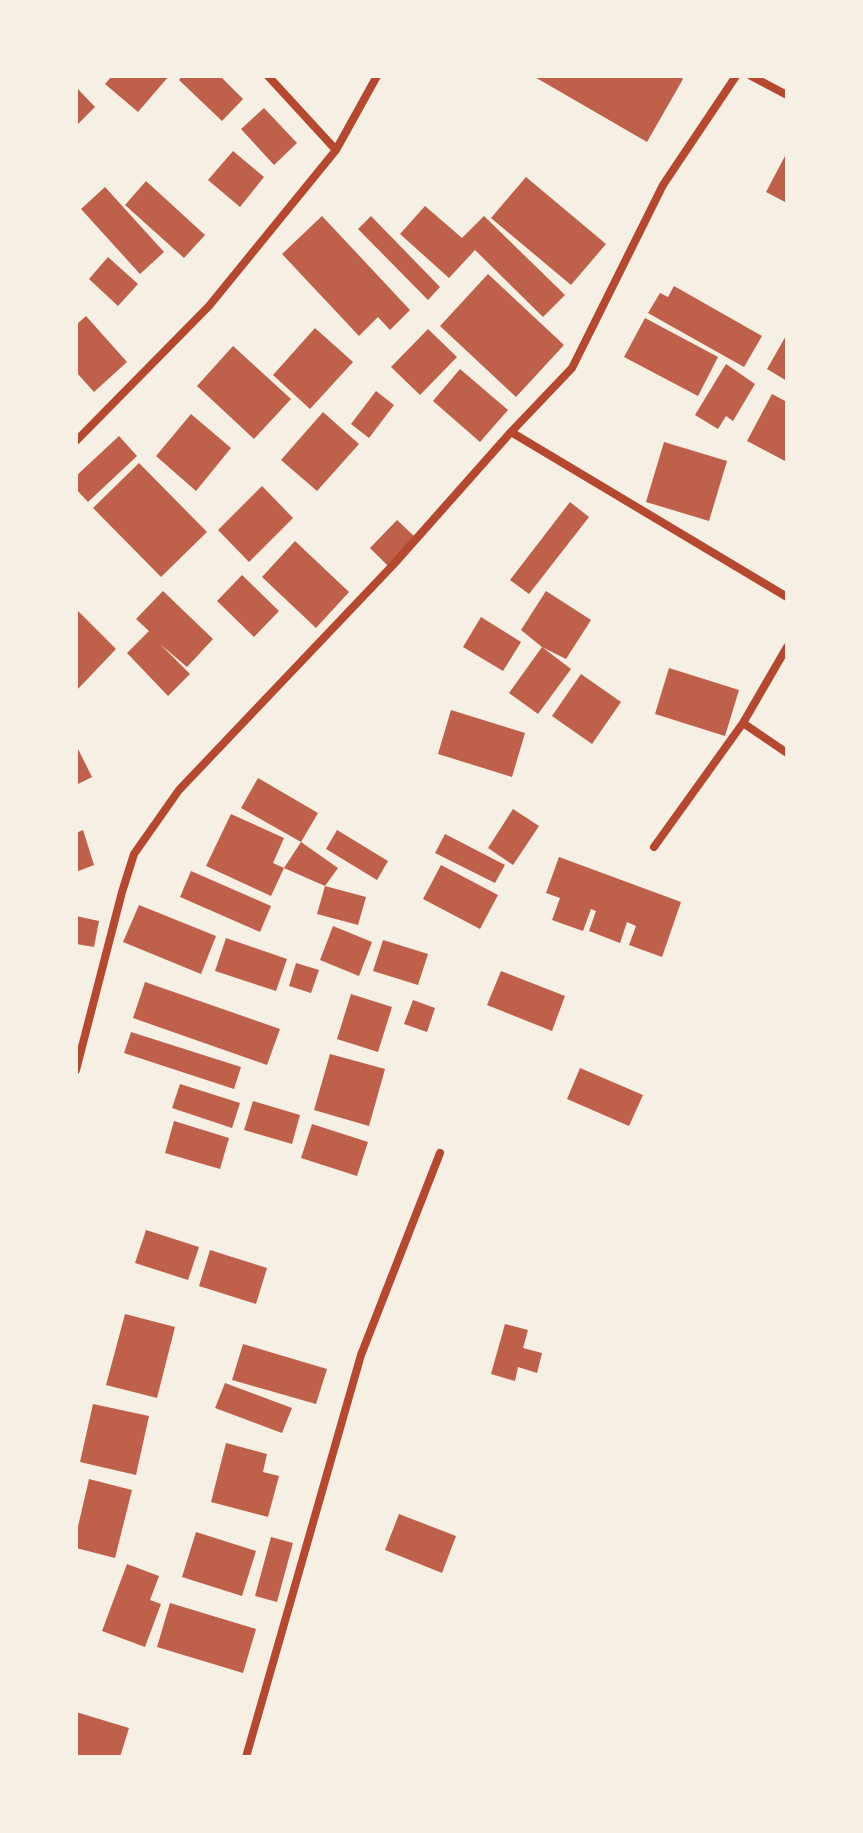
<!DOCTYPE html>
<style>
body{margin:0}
#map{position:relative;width:863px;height:1833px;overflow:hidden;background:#f6efe4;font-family:"Exo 2",sans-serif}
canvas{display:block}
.frame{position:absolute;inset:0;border:78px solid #f6efe4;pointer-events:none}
</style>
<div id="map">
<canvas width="863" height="1833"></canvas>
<div class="frame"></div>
</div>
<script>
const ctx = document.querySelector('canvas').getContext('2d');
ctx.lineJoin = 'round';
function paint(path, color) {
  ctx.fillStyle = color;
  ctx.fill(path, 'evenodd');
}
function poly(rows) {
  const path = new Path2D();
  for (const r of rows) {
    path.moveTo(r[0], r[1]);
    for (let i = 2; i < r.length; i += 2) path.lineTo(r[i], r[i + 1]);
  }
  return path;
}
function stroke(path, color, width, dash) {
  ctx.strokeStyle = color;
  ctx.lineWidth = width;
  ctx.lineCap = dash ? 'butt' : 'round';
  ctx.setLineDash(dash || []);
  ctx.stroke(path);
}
paint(poly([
 [112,76,169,76,138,112,105,84],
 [182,76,220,76,243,99,222,121,179,80],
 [533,76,679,76,683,79,647,142],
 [76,87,95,107,76,126],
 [264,108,297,143,274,165,241,129],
 [233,151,264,177,240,207,208,180],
 [785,156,787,157,787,203,766,192],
 [526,177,606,244,571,285,491,218],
 [146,181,205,235,184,258,125,205],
 [105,187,164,252,140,274,81,209],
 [425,206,462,238,484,216,565,295,543,317,475,250,449,278,400,234],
 [322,216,410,310,390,330,378,317,359,336,282,254],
 [371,216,440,287,428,300,358,229],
 [108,257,138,284,118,306,89,279],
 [488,274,564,345,516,397,440,326],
 [674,286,762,336,744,367,648,313,660,293,668,297],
 [86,316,127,362,94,392,76,372,76,325],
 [645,318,718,357,698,396,624,357],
 [315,328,353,362,310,409,273,375],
 [428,329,457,357,420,395,391,367],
 [787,334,787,381,767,369],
 [233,346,291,399,254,439,197,386],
 [726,364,755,384,733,421,726,416,718,429,695,415],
 [460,369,508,410,480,442,433,401],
 [376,391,394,405,369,438,351,424],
 [772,394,787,402,787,462,747,441],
 [323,412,359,444,317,491,281,460],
 [191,414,231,448,196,491,156,456],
 [119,436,137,456,88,502,76,489,76,476],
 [664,442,727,461,709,521,646,502],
 [139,463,207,532,161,577,93,508],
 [262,486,293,518,249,562,218,530],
 [570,502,589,517,529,594,510,580],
 [397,520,415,537,388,566,370,548],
 [295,541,349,592,316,628,262,577],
 [242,575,279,611,254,637,217,601],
 [163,591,213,639,187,667,160,644,190,674,168,696,127,653,149,631,136,619],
 [546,591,591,620,566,659,542,647,521,630],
 [76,609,116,649,76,691],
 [481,617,521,642,503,671,463,647],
 [542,647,571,669,538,714,509,693],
 [669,668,739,690,725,736,655,714],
 [581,674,621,702,592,744,552,716],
 [451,710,525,733,512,777,438,754],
 [76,745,92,777,76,785],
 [258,778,318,813,301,842,241,808],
 [513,809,539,826,513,865,488,848],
 [231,814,284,838,273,863,284,868,271,896,206,866],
 [83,830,94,865,76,872,76,833],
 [337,830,388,861,377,880,326,849],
 [445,834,505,865,495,883,435,853],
 [301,842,338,868,325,886,284,868],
 [559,857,681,902,662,957,629,945,636,926,627,922,620,943,589,931,596,911,591,909,583,931,552,920,560,898,546,893],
 [441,865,498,895,480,929,423,899],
 [191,871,271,906,260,932,180,897],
 [325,886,366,897,358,925,317,914],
 [139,905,216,936,201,974,123,942],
 [76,916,99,921,94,947,76,944],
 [333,926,372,942,359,976,320,960],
 [226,938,287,959,276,991,215,971],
 [383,940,428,954,418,985,373,971],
 [296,963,319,970,311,993,289,986],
 [501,971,565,996,552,1031,487,1005],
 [145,982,280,1029,267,1065,133,1018],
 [351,994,392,1007,378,1052,337,1039],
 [413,1000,435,1008,427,1032,404,1024],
 [131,1032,241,1067,234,1089,124,1053],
 [330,1054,385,1069,369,1126,314,1110],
 [580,1068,643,1095,629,1126,567,1099],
 [180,1084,240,1103,232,1128,172,1108],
 [253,1101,300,1115,292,1144,244,1130],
 [174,1121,229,1138,220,1169,165,1153],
 [312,1124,368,1142,357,1176,301,1158],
 [146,1230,199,1247,188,1280,135,1263],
 [210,1250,267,1268,256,1304,199,1286],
 [125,1314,175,1327,157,1398,106,1385],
 [505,1324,528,1330,523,1348,542,1353,537,1373,518,1367,515,1381,491,1374],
 [243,1344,327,1369,316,1404,232,1380],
 [225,1383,292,1408,282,1433,215,1408],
 [93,1404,149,1416,136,1475,80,1462],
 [226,1443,267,1454,263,1472,279,1476,268,1517,211,1502],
 [89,1479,132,1490,115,1558,76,1548,76,1535],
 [399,1514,456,1536,442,1573,385,1550],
 [196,1532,256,1551,242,1596,182,1577],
 [271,1537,293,1543,277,1602,255,1596],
 [127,1564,159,1576,150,1600,161,1604,145,1647,102,1631],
 [170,1603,256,1629,243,1673,157,1647],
 [76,1712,129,1728,120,1757,76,1757]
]), '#bf614a');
stroke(poly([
 [268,76,336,150],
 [751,76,787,95],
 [511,432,787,597],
 [76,441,209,306,336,150,377,76],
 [743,723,787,753],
 [654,847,743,723,787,647],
 [76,1070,122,892,134,854,179,790,393,565,511,432,572,368,663,185,736,76],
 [246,1757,361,1355,440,1153]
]), '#b5482f', 8);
</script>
